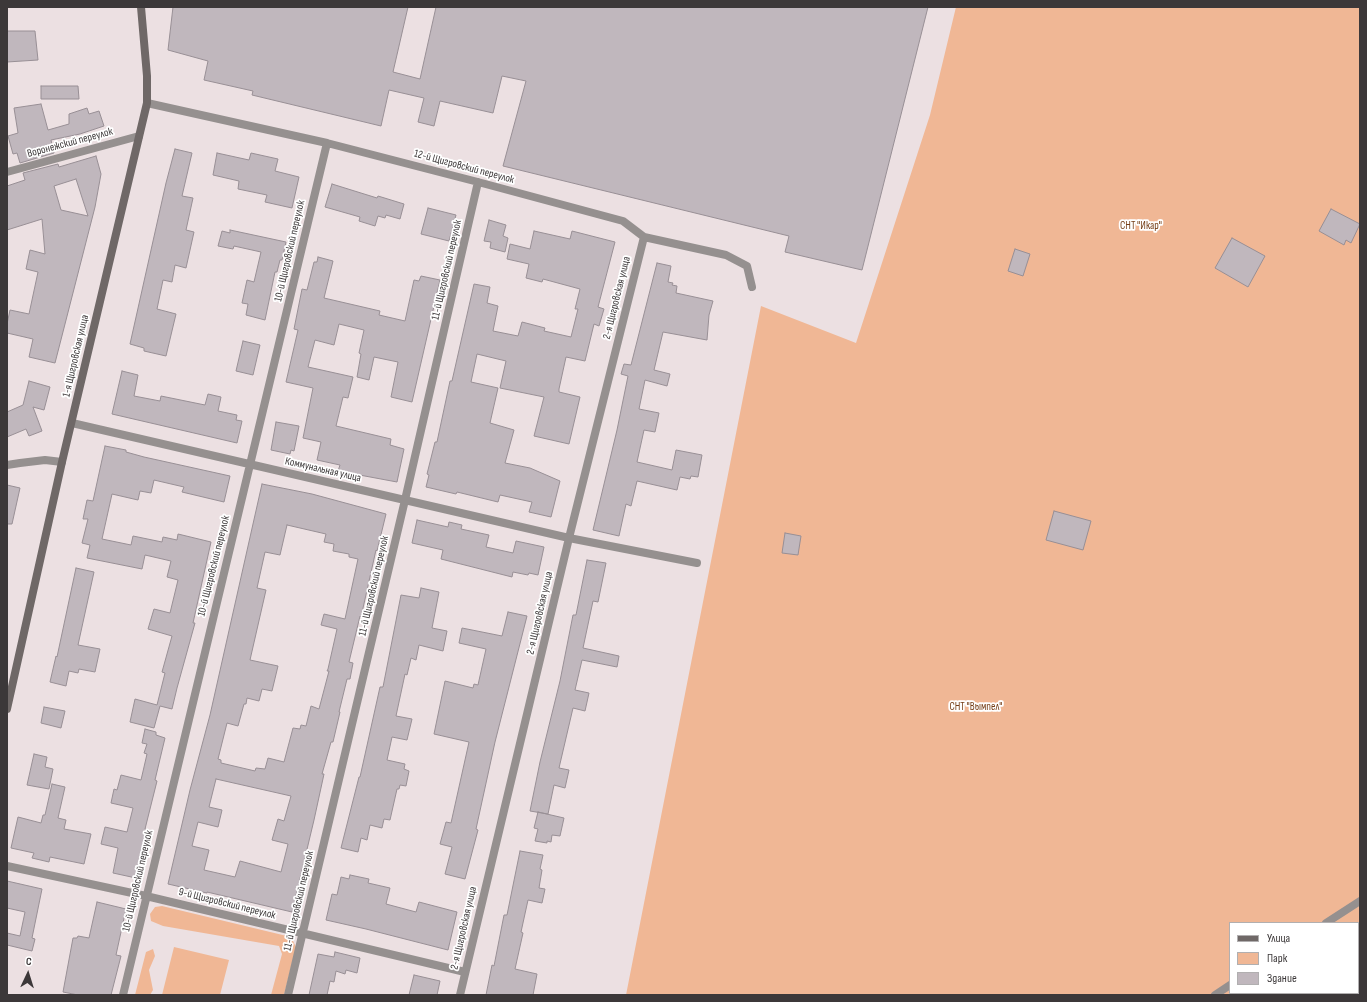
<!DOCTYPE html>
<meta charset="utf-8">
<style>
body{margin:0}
#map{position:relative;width:1367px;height:1002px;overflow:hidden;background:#ece0e2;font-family:"Sofia Sans Condensed",sans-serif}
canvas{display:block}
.frame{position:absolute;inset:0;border:8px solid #3c3839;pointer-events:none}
.legend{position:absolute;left:1229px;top:922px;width:130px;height:72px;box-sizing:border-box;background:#fff;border:1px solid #b1afb0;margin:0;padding:5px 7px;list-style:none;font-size:12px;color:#3c3839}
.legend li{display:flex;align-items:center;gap:8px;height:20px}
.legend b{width:20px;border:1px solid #b1afb0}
.north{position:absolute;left:8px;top:954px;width:40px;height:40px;-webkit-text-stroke:3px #fff;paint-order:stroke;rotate:4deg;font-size:11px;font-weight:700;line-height:16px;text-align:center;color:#3c3839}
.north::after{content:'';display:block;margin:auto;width:14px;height:18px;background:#3c3839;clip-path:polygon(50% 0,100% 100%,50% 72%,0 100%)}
</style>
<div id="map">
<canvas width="1367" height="1002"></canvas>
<div class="frame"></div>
<ul class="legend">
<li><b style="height:5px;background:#6f6867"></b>Улица</li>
<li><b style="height:11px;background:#f0b795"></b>Парк</li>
<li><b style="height:11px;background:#c0b7bd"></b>Здание</li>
</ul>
<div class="north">С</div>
</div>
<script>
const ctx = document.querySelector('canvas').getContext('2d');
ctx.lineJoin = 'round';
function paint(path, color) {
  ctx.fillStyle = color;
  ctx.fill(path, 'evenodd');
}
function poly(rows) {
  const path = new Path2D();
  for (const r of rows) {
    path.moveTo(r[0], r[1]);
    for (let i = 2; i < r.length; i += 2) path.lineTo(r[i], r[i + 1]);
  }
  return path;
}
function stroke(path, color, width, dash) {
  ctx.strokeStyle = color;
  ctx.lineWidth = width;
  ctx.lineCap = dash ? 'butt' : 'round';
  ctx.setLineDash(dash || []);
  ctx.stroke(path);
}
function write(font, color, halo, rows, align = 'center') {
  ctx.font = font + ' "Sofia Sans Condensed",sans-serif';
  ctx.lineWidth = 3.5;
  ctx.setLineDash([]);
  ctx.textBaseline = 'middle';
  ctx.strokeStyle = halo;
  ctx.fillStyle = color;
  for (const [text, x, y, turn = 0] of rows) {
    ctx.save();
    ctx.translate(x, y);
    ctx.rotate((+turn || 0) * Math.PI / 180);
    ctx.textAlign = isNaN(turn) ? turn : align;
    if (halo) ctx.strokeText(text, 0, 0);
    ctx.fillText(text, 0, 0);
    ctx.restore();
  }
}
paint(poly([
 [956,7,1360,7,1360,995,626,995,761,306,856,343,930,115],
 [1230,923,1358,923,1358,993,1230,993],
 [162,906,291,937,296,947,284,995,271,995,282,954,279,946,163,926,151,921,150,914,155,907],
 [174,947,229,960,220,995,162,995],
 [153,949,155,956,149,970,153,990,150,995,135,995,146,952]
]), '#f0b795');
const building = poly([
 [173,7,408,7,393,72,420,79,436,7,928,7,862,270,785,252,789,236,503,166,526,81,502,76,493,113,440,101,434,126,418,122,424,98,389,90,381,126,252,95,253,91,204,80,208,61,168,50,173,7],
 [7,31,35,31,38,60,7,62,7,31],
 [41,86,78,86,79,99,41,99,41,86],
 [41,104,48,130,69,124,69,114,87,108,89,114,99,111,104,126,80,134,51,140,54,153,20,163,17,153,13,154,8,136,18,133,14,108,41,104],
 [175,149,192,153,182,196,193,198,186,230,194,232,186,268,175,265,172,282,163,280,157,309,176,314,166,356,144,351,144,348,130,344,166,183,175,149],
 [217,153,249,160,251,153,278,159,275,171,299,177,292,208,265,202,267,195,238,189,239,181,213,175,217,153],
 [96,156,101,174,95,207,55,363,29,357,33,339,7,333,7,324,10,310,29,314,38,272,26,269,30,250,45,254,42,219,7,230,7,186,25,180,23,173,58,164,59,167,96,156],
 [76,179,88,216,61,210,54,186,76,179],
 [332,184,377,198,378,196,404,204,400,219,386,215,385,218,378,216,375,226,359,221,360,217,325,207,332,184],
 [428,208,456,215,449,241,421,234,428,208],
 [1331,209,1360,224,1351,243,1346,240,1344,245,1319,231,1331,209],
 [489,220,506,225,503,236,508,238,505,252,490,248,491,242,484,241,489,220],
 [230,230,286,242,282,260,280,260,277,272,275,272,265,320,246,315,248,304,242,303,247,280,254,282,261,252,234,246,233,249,218,246,222,231,230,233,230,230],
 [534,231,570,239,572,231,615,242,598,307,604,309,599,326,594,324,585,361,566,357,559,389,559,392,580,397,569,444,534,436,544,397,500,388,506,361,477,354,471,382,498,388,490,423,514,430,505,463,530,468,560,481,551,517,529,512,532,502,500,495,498,502,457,492,456,494,426,487,429,475,427,474,435,442,437,442,450,381,452,381,474,284,490,287,487,303,498,306,493,331,518,336,522,322,545,328,544,331,571,337,578,309,575,309,580,289,543,279,542,282,526,278,529,264,507,259,510,244,530,249,534,231],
 [1232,238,1265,256,1248,287,1215,268,1232,238],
 [1015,249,1030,254,1023,276,1008,271,1015,249],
 [318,257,333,261,324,298,380,311,379,315,405,321,414,280,419,281,421,276,440,280,412,402,391,397,398,362,374,357,369,380,357,377,361,354,359,353,364,330,339,324,334,345,315,340,308,367,353,377,348,398,343,397,336,426,391,439,390,445,404,449,397,482,338,471,340,465,317,460,321,442,303,438,313,388,286,382,298,330,294,329,302,289,307,290,314,262,317,262,318,257],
 [657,263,671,266,668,282,673,283,672,285,677,286,676,293,713,301,709,315,707,340,663,332,654,370,670,374,667,386,645,380,639,409,659,413,655,432,644,430,637,462,672,470,676,450,702,455,698,477,691,476,690,479,680,477,677,490,637,481,631,506,626,504,619,536,593,530,617,430,628,376,621,374,624,364,631,365,657,263],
 [243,341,260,345,253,375,236,371,243,341],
 [122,371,138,375,134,396,160,401,161,396,205,405,208,394,221,397,218,411,237,415,236,420,242,421,237,443,112,414,122,371],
 [29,381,50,387,44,410,33,407,42,431,29,436,26,429,7,437,7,412,23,405,29,381],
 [276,422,299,426,294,451,291,450,290,454,271,450,276,422],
 [105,446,126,450,126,452,144,457,230,476,224,502,182,492,184,487,154,480,151,493,140,491,138,500,112,494,102,539,131,545,133,536,162,542,163,537,177,540,178,534,211,542,193,623,195,623,177,688,172,709,160,706,154,728,130,722,135,699,157,705,165,673,162,672,172,636,148,629,154,609,170,613,178,580,167,577,171,561,145,555,142,569,87,558,90,545,82,543,88,519,83,519,87,500,93,501,105,446],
 [262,484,312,494,386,514,377,551,376,550,361,617,360,616,349,662,353,663,350,679,347,679,339,712,340,712,333,742,331,742,322,774,324,774,314,820,292,912,207,892,207,893,168,884,190,790,210,715,262,484],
 [287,525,326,534,324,542,334,544,333,551,349,554,349,557,358,559,345,619,324,614,321,625,337,629,328,669,327,671,329,671,319,709,311,706,306,726,301,725,300,729,293,728,284,762,268,758,265,769,256,768,255,771,221,763,221,760,218,759,227,723,238,726,244,704,246,704,247,698,259,701,262,689,272,691,278,666,250,660,266,590,257,588,265,552,280,555,287,525],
 [216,779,291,796,284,821,278,819,272,840,288,844,281,872,240,861,235,877,204,870,209,850,192,846,198,822,218,827,222,810,209,807,216,779],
 [7,485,20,488,12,524,7,524,7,485],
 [1054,511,1091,521,1083,550,1046,540,1054,511],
 [417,520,448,527,449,522,462,525,461,529,489,535,486,547,513,553,516,541,544,547,538,575,529,573,528,575,513,572,512,577,441,559,443,550,412,543,417,520],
 [785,533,801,536,798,555,782,553,785,533],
 [587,560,606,563,598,602,593,601,583,648,619,656,617,667,582,660,575,690,589,693,585,711,573,708,559,768,569,770,565,788,554,785,548,814,530,811,540,762,560,681,573,615,576,615,587,560],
 [76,568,94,572,78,645,100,649,95,672,79,669,78,673,69,671,66,686,50,682,56,656,57,657,76,568],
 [421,588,439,592,432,628,447,631,443,651,419,645,416,660,411,658,407,675,405,674,396,716,412,719,407,740,392,737,387,760,405,764,404,769,409,771,406,786,400,785,399,789,397,789,390,820,384,819,382,828,370,825,367,840,361,838,358,852,341,848,359,777,360,777,380,687,383,687,401,595,419,598,421,588],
 [508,612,527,616,495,742,476,829,478,830,465,879,445,874,452,847,440,844,446,822,451,823,469,742,434,734,445,681,473,688,474,684,478,685,486,649,459,643,462,628,502,636,508,612],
 [44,707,65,711,61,728,41,723,44,707],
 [145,729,156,732,156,735,165,738,155,780,157,781,145,829,148,830,136,878,113,873,118,848,101,844,105,827,127,832,133,808,111,803,114,789,117,790,121,775,141,780,147,754,144,753,147,744,142,743,145,729],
 [34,754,47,757,45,767,53,769,49,789,27,785,34,754],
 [52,784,65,787,58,818,66,820,64,829,91,834,84,864,50,857,49,862,32,858,34,853,11,848,18,817,41,823,43,815,45,815,52,784],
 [538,812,564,818,560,836,552,835,551,842,547,841,547,843,535,841,538,829,534,828,538,812],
 [520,851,543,855,540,869,542,870,539,888,545,889,542,903,528,900,521,932,523,933,515,969,537,974,533,995,486,995,492,965,494,966,504,915,507,915,520,851],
 [350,875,369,879,368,883,390,888,386,904,416,912,419,902,457,912,448,950,366,929,326,920,332,894,337,895,341,877,349,879,350,875],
 [7,881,42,889,32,938,35,939,32,951,7,945,7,933,20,936,25,912,7,908,7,881],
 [97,902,126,909,116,955,121,956,111,995,78,995,63,992,73,938,77,938,78,936,89,938,97,902],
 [335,952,360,958,357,973,346,970,345,974,336,971,334,982,330,981,327,995,309,995,318,954,334,957,335,952],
 [414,975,440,981,437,995,409,995,414,975]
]);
paint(building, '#c0b7bd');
stroke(building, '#988f95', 1);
stroke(poly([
 [147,103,327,143,478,182,623,221,644,237,726,255,747,266,752,287],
 [7,172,139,136],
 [72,423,569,538,697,563],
 [7,465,20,463,45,460,62,462],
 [7,866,146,896,465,972],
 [1326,923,1360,901],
 [123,995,327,143],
 [288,995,405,500,478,182],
 [460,995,569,538,644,237],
 [1215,995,1230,985]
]), '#95908f', 8);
stroke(poly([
 [7,709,62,462,147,103,147,76,141,7]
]), '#6f6867', 8);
write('11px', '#3c3839', '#fff', [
 ["Воронежский переулок",70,143,-15],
 ["12-й Щигровский переулок",464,167,15],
 ["10-й Щигровский переулок",290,251,-77],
 ["11-й Щигровский переулок",447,270,-77],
 ["2-я Щигровская улица",617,298,-76],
 ["1-я Щигровская улица",76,356,-77],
 ["Коммунальная улица",323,470,13],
 ["10-й Щигровский переулок",214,566,-76],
 ["11-й Щигровский переулок",374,586,-77],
 ["2-я Щигровская улица",540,613,-77],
 ["10-й Щигровский переулок",138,881,-77],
 ["11-й Щигровский переулок",299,901,-77],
 ["9-й Щигровский переулок",227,904,14],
 ["2-я Щигровская улица",464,928,-77]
]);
write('11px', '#763f18', '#fff', [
 ["СНТ \"Икар\"",1141,226],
 ["СНТ \"Вымпел\"",976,707]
]);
</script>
